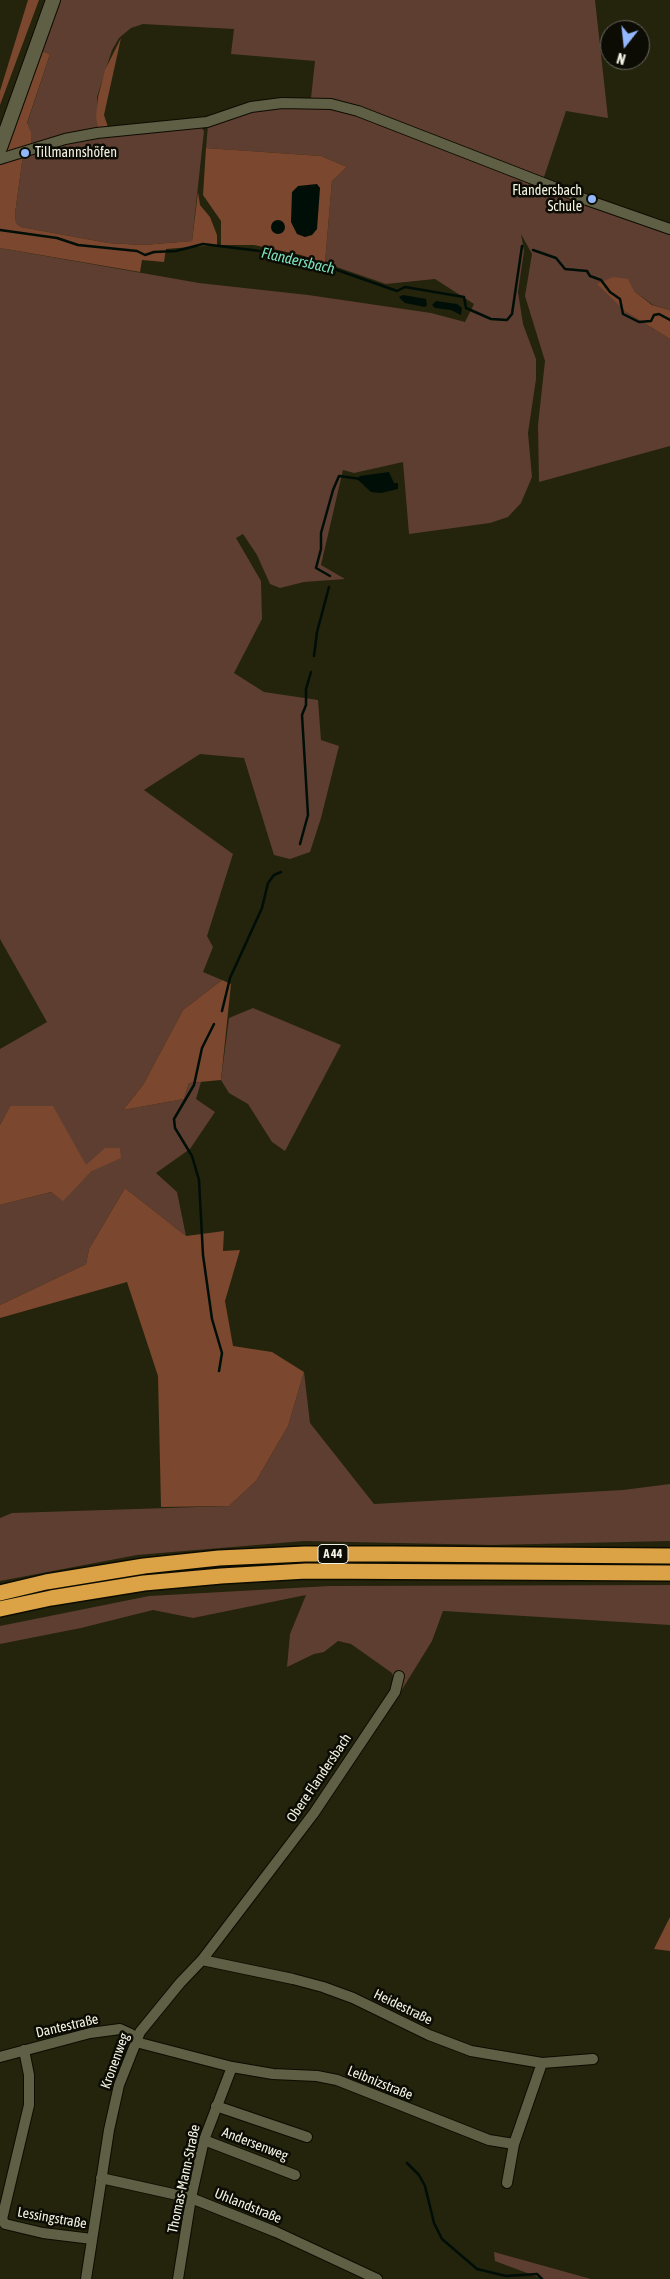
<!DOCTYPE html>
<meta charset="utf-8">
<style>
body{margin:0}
#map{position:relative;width:670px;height:2279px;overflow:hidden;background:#24230c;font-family:"Asap Condensed",sans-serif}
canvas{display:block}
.north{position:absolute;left:600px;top:20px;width:50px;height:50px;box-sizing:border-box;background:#0c0c04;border:1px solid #68685e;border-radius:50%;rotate:196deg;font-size:14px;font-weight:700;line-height:20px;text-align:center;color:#f3f3e5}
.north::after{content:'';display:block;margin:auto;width:18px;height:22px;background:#93b7fd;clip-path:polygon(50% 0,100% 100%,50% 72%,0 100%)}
</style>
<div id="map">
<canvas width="670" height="2279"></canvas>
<div class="north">N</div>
</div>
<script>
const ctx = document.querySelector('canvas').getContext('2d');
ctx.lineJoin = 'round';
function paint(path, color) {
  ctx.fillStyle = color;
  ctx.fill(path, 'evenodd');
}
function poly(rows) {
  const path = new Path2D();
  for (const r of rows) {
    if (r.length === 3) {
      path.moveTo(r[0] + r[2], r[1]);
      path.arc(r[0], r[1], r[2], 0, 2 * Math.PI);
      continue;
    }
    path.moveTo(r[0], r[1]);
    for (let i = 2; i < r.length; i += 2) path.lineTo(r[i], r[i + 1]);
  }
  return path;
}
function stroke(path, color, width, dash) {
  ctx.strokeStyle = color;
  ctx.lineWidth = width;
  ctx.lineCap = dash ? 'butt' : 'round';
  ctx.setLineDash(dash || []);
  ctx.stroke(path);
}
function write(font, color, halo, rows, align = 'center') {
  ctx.font = font + ' "Asap Condensed",sans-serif';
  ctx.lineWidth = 5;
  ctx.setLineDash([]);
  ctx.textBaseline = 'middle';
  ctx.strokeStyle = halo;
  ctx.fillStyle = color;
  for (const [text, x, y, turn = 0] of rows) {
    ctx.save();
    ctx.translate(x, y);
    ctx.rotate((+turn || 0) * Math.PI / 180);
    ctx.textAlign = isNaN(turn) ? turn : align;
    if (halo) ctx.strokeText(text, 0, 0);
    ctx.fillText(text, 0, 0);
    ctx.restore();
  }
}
paint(poly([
 [59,0,595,0,608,118,566,111,543,180,330,100,311,98,315,61,231,54,234,29,143,24,131,28,119,38,112,50,97,97,98,128,31,144,31,132,27,124,50,54,41,51],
 [277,107,336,109,356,114,670,233,670,310,653,305,634,291,626,312,670,339,670,446,539,482,538,425,545,361,525,296,532,254,521,234,524,251,518,292,523,324,536,359,536,379,528,433,532,477,521,503,508,517,490,523,409,534,403,462,354,473,343,470,321,565,345,579,304,582,280,588,270,584,257,555,243,534,236,538,261,581,262,619,234,673,264,692,318,700,321,740,339,746,321,818,310,852,290,859,274,855,244,758,200,754,144,790,233,854,207,936,213,947,203,972,222,980,183,1010,143,1085,123,1110,184,1099,189,1083,201,1082,196,1099,215,1112,190,1149,156,1173,177,1192,186,1236,125,1188,89,1249,86,1264,0,1305,0,1205,51,1192,63,1200,92,1171,10,1106,0,1125,0,1049,47,1022,0,939,0,248,199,283,308,295,431,313,465,322,474,304,435,279,386,284,325,263,332,181,347,167,321,156,206,148,208,125,256,110],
 [201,127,204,131,192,241,143,245,108,243,21,227,16,223,15,214,23,155,97,136],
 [253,1008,341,1045,285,1151,272,1142,248,1104,229,1093,221,1080,229,1018],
 [304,1372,310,1423,374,1504,623,1490,670,1484,670,1541,492,1545,304,1541,137,1555,0,1581,0,1518,12,1513,229,1506,256,1481,288,1426],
 [670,1585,670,1625,443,1611,432,1641,398,1696,392,1673,351,1644,338,1641,324,1652,314,1654,287,1667,290,1634,306,1595,193,1618,153,1610,81,1628,0,1644,0,1626,149,1596,330,1586],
 [494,2252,591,2279,543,2279,495,2261]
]), '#5d3e30');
paint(poly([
 [28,0,39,0,0,105,0,91],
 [121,38,104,115,108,127,98,128,96,117,98,97,105,70],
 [41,51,50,54,27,123,31,132,31,144,6,152],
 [206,148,321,156,347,167,332,181,325,263,301,255,254,245,221,245,221,221,203,195],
 [23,155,15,214,16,223,21,227,108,243,143,245,192,241,198,192,200,205,210,217,217,235,217,245,166,249,164,262,142,260,140,272,0,248,0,165,1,162],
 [613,277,628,279,634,291,652,305,670,310,670,339,626,312,597,284],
 [222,980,231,984,221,1080,189,1083,184,1099,123,1110,143,1085,183,1010],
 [10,1106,53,1106,86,1165,105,1148,120,1148,121,1158,92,1171,63,1201,51,1192,0,1205,0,1125],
 [125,1188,186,1236,224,1231,223,1251,240,1250,225,1301,233,1346,272,1352,304,1372,288,1426,256,1481,229,1506,161,1507,158,1376,127,1282,0,1318,0,1305,86,1264,89,1249],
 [670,1917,670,1951,654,1949]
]), '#7b472e');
paint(poly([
 [317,184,320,188,317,229,312,235,305,237,297,234,291,222,292,192,298,186],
 [278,227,7],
 [403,295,426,299,427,305,425,307,405,303,399,297],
 [436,301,457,304,462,308,461,315,451,310,435,308,432,305],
 [389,472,394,483,398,483,398,489,381,493,371,492,357,479,360,476]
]), '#000e08');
stroke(poly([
 [0,230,57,238,78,245,137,251,145,255,154,252,176,251,203,244,268,252,287,258,323,265,397,291,405,287,464,297,466,308,491,319,507,320,512,314,522,246],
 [533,250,556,258,565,269,587,271,590,276,601,280,610,292,620,299,623,314,639,322,651,321,654,315,659,314,670,320],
 [330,576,316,568,321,549,321,533,333,490,339,476,361,479],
 [314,656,317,632,329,587],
 [300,844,308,815,302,715,306,705,306,689,311,672],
 [222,1011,230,978,262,908,268,883,274,875,281,872],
 [214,1024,202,1048,194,1085,174,1119,175,1128,192,1156,199,1180,203,1255,212,1319,222,1353,219,1371],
 [407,2163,419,2175,425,2186,434,2223,442,2239,477,2269,506,2276,537,2274,542,2279]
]), '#000e08', 2.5);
const street = poly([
 [0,159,65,139,97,133,207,122,251,107,282,103,331,104,358,111,587,200,670,229],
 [202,1960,293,1979,323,1987,353,1998,429,2035,471,2051,542,2063,593,2059],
 [24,2050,29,2075,29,2105,2,2219,5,2224,43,2233,92,2239],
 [0,2057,90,2033,120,2029,131,2034,136,2042,232,2067,273,2074,317,2076,337,2080,489,2140,514,2144,542,2063],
 [216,2106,307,2137],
 [204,2140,295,2175],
 [101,2178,191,2198,276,2232,377,2279],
 [507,2183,514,2144],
 [86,2279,109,2130,119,2085,140,2032,180,1983,202,1960,314,1813,395,1692,399,1676],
 [178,2279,191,2198,204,2140,232,2067]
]);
const secondary = poly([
 [0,148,53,0]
]);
const highway = poly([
 [0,1593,46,1582,144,1566,219,1558,305,1554,393,1554,670,1556],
 [0,1609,51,1598,144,1583,221,1576,306,1571,670,1573]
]);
stroke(street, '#0d0c00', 12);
stroke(secondary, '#0d0c00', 16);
stroke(highway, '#0d0c00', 18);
stroke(street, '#5f5f46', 10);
stroke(secondary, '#5f5f46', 14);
stroke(highway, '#dca346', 15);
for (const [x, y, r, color] of [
 [25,153,5,"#93b7fd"],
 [592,199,5,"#93b7fd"]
]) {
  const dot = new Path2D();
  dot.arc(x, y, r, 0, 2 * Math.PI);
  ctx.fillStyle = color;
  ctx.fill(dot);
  stroke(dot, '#0c0c04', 2);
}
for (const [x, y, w] of [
 [333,1554,30]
]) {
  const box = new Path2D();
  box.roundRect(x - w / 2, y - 9.5, w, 19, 4);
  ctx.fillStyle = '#0c0c04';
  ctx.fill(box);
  stroke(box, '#f3f3e5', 1);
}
write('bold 12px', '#f3f3e5', null, [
 ["A 44",333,1554]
]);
write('14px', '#f3f3e5', '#0c0c04', [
 ["Tillmannshöfen",35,153],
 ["Flandersbach",582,191,"right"],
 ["Schule",582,207,"right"]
], 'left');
write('14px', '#f3f3e5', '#0c0c04', [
 ["Obere Flandersbach",319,1778,-56],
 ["Heidestraße",403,2007,26],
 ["Dantestraße",67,2026,-13],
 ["Kronenweg",115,2061,-70],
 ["Leibnizstraße",380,2083,22],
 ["Andersenweg",255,2144,21],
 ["Thomas-Mann-Straße",184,2179,-78],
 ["Uhlandstraße",248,2206,22],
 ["Lessingstraße",52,2218,10]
]);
write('italic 15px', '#7be4c1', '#0c0c04', [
 ["Flandersbach",298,261,13]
]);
</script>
